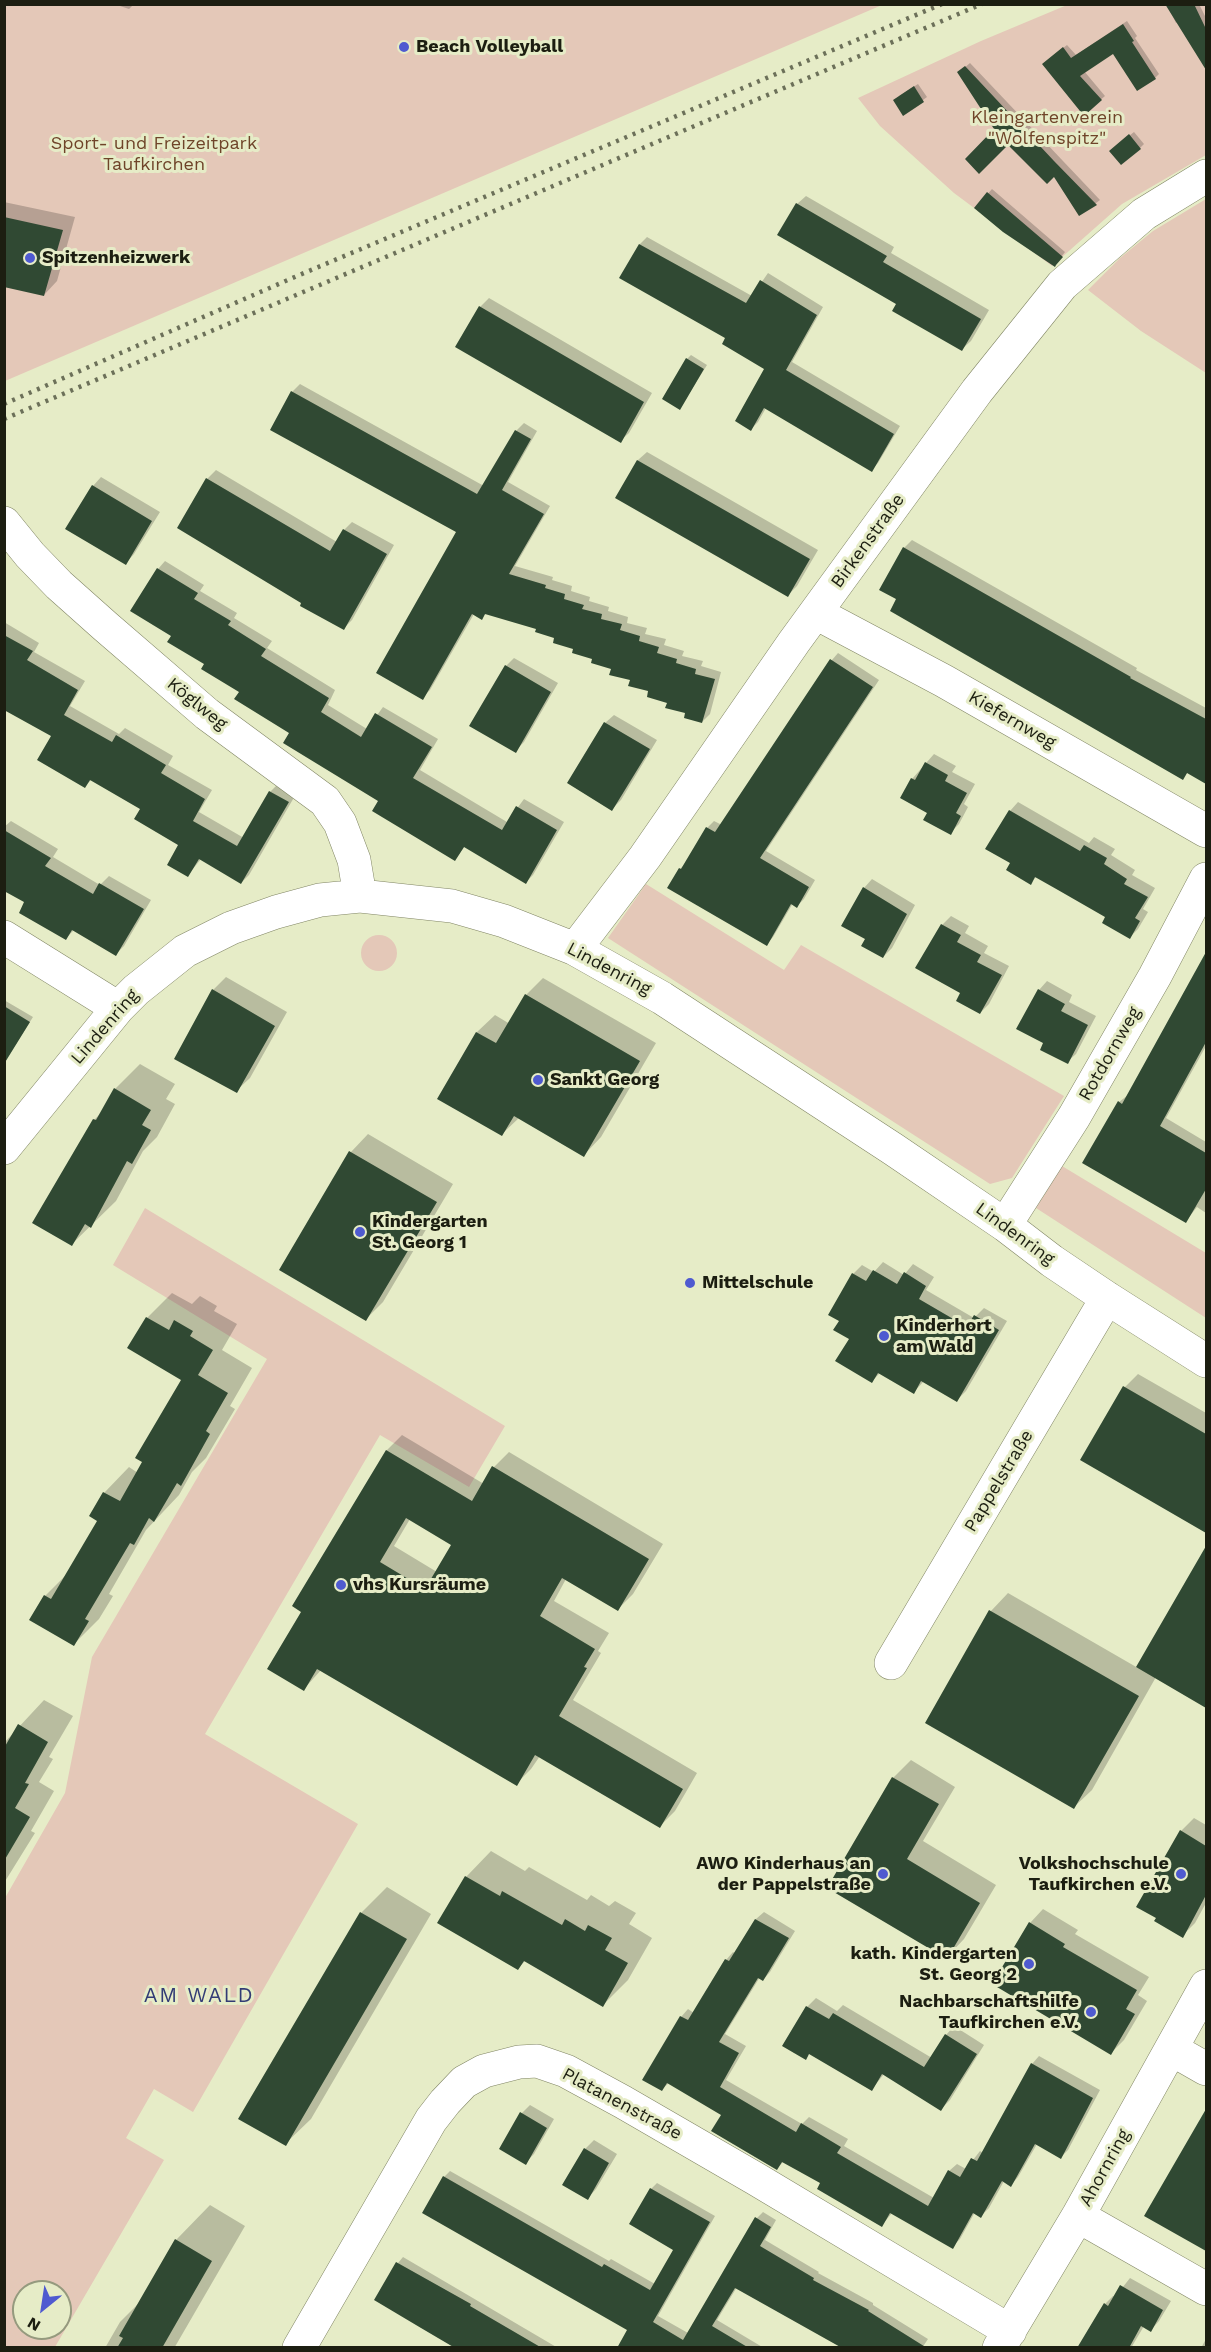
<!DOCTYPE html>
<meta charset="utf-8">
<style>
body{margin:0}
#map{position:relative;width:1211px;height:2352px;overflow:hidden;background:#e6ecc7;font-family:"Work Sans",sans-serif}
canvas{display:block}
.frame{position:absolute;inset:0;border:6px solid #1c1e11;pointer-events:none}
.north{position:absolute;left:12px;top:2280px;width:60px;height:60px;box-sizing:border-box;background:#e6ecc7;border:2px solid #959a7e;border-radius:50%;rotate:210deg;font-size:16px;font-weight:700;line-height:24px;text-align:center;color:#1c1e11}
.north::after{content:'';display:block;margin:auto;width:21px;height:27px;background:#4f5ad0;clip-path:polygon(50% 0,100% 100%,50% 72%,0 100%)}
</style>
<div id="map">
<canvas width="1211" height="2352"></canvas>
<div class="frame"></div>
<div class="north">N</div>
</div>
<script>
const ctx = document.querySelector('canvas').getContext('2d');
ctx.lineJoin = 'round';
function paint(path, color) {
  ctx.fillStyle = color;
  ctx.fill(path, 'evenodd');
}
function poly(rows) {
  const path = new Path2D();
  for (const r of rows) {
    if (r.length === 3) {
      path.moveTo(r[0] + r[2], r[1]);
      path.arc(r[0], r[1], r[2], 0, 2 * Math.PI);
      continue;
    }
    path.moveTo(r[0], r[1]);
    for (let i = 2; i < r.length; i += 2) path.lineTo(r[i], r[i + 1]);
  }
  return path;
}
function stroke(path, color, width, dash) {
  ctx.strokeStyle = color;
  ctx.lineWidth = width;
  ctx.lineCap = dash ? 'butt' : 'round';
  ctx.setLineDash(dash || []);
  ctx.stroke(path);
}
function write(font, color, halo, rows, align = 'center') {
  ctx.font = font + ' "Work Sans",sans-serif';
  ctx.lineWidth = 6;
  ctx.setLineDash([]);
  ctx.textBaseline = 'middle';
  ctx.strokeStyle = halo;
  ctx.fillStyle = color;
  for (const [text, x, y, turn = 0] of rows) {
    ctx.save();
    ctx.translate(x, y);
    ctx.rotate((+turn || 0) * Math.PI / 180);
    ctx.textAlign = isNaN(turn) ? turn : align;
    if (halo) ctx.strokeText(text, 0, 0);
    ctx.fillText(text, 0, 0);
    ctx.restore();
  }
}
paint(poly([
 [5,5,882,5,5,381],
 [1067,5,1206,5,1206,155,1122,204,1052,266,954,193,880,126,858,98,981,41],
 [1206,199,1206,373,1141,331,1088,290,1120,258,1153,231],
 [646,884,784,970,801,945,1064,1096,1012,1178,990,1184,608,938],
 [379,953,18],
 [1062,1166,1206,1253,1206,1318,1036,1208],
 [145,1208,505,1426,469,1487,380,1435,205,1734,358,1824,193,2112,154,2089,126,2138,164,2160,55,2347,5,2347,5,1898,65,1793,92,1657,267,1359,113,1265],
 [24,2292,60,2292,60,2328,24,2328]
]), '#e4c8b8');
paint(poly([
 [114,4,134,4,129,9],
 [1174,4,1199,4,1206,18,1206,58,1202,61,1178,22,1176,23,1169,9],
 [1127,21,1137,36,1135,38,1159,74,1155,78,1114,51,1084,71,1105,96,1084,114,1048,60,1067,45,1076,55],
 [970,63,1100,200,1096,203,1079,214,1055,175,996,130,963,69],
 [918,84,927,97,904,114,899,96],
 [1134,132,1144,144,1140,148,1115,147],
 [992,189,1065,252,1058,261,976,207],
 [806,196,894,247,891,253,989,310,971,341,962,349,898,304,797,204],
 [4,202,75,217,57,281,44,295,4,285],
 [647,237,752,296,768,273,823,307,792,362,900,426,878,463,871,470,766,408,758,422,751,429,766,369,727,337,621,278,640,244],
 [489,298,652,393,629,433,620,441,480,307],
 [691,355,707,365,680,408,687,359],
 [300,384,484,486,516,431,524,423,537,431,508,482,550,506,515,566,553,577,552,580,572,586,571,591,590,597,589,601,609,607,608,611,628,617,627,623,647,628,645,634,666,639,664,645,684,651,682,656,703,661,701,666,721,672,710,714,702,722,613,668,556,637,537,628,487,613,481,618,474,614,430,690,422,698,458,531,292,392],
 [647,452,818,550,797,586,788,595,617,497,638,460],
 [216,470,337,542,344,530,352,522,394,545,352,620,343,629,207,479],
 [101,477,160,512,134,554,126,563,93,486],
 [912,540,1137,668,1136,670,1206,708,1206,780,1188,772,1183,778,898,599,904,548],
 [165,561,204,585,200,591,237,613,234,618,272,641,267,648,335,690,328,705,367,729,383,707,438,739,420,770,507,822,524,799,564,822,533,875,526,882,465,846,455,859,291,733,206,664,173,635,158,569],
 [4,622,39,643,34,652,85,681,70,706,119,734,125,728,173,756,168,765,212,790,199,812,244,838,270,792,278,784,296,794,249,875,241,883,201,859,188,875,180,844,142,809,92,779,85,786,53,736,4,696],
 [838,653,879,680,766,851,815,880,804,899,797,906,793,903,773,937,767,944,680,869,687,862,707,828,714,821,722,825,832,660],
 [514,658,558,683,524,742,515,751,506,666],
 [614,715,657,740,621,800,612,809,605,723],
 [934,754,956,766,952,772,975,784,964,804,968,807,959,824,950,833,929,812,912,779],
 [1018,802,1089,843,1094,837,1115,849,1111,855,1135,870,1132,875,1155,888,1143,909,1148,912,1138,929,1130,937,1107,916,1037,876,1030,883,1012,862,1010,811],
 [11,821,58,849,53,857,100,885,109,876,151,900,124,946,116,954,74,930,66,938,27,902,4,889,4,827],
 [872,879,915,905,892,948,883,957,867,939,864,888],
 [951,916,969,926,965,933,988,946,984,953,1009,966,989,1004,980,1013,962,993,942,925],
 [1206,955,1206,1046,1166,1118,1206,1142,1206,1213,1197,1207,1186,1221,1119,1102,1128,1095],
 [226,977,287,1012,250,1078,236,1091,213,990],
 [543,978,656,1043,601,1137,584,1155,520,1117,502,1134,439,1098,477,1032,495,1015,510,1024,526,995],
 [1047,981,1072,995,1069,1002,1096,1016,1076,1054,1067,1062,1045,1043,1039,990],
 [4,1000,33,1017,7,1058,4,1056],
 [140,1064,175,1084,166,1099,175,1104,157,1137,143,1151,116,1201,72,1244,94,1120,102,1112,115,1089],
 [368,1134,453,1184,383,1302,366,1319,281,1270,351,1152],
 [883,1262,904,1275,913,1264,934,1277,926,1290,974,1318,984,1308,1007,1321,966,1391,957,1400,924,1381,914,1392,880,1373,872,1381,841,1321,853,1274,862,1265,874,1272],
 [172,1293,192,1304,200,1296,217,1306,214,1311,237,1324,222,1350,252,1368,230,1406,235,1409,206,1458,192,1472,179,1495,146,1530,109,1594,113,1596,99,1619,74,1644,45,1596,68,1573,99,1520,91,1516,104,1493,129,1467,138,1473,183,1380,147,1318],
 [1138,1374,1206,1413,1206,1532,1082,1460,1125,1387],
 [402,1435,484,1484,494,1467,509,1452,663,1544,633,1594,618,1609,566,1579,554,1601,609,1633,598,1651,601,1653,573,1700,697,1773,675,1811,660,1826,540,1756,531,1769,516,1784,321,1670,304,1689,303,1611,387,1450],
 [410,1519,453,1545,437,1572,394,1546],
 [1206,1549,1206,1706,1156,1677,1092,1790,1074,1807,927,1722,991,1611,1008,1593,1138,1668],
 [44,1700,73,1716,49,1757,53,1759,39,1782,54,1791,31,1831,35,1833,4,1883,4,1743],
 [911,1760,955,1787,923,1841,996,1885,964,1939,947,1957,829,1887,893,1778],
 [1194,1818,1206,1825,1206,1903,1195,1923,1182,1936,1181,1831],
 [491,1851,525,1871,529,1867,587,1900,591,1895,609,1906,615,1901,636,1913,629,1924,652,1938,628,1980,603,2005,526,1960,518,1968,439,1922,466,1877],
 [387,1887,431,1914,311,2119,285,2144,240,2118,362,1912],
 [1043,1909,1078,1930,1075,1934,1149,1977,1138,1995,1147,2001,1124,2040,1111,2053,994,1984,1030,1923],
 [764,1912,795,1931,770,1972,763,1980,760,1977,725,2034,746,2046,726,2080,802,2124,809,2117,848,2139,844,2146,934,2198,949,2171,957,2164,966,2169,980,2151,983,2153,1032,2064,1039,2056,1100,2090,1068,2150,1061,2157,1037,2144,1018,2177,1011,2185,1004,2181,989,2208,981,2216,975,2212,960,2239,952,2247,892,2213,882,2225,822,2183,784,2161,777,2168,723,2114,669,2083,662,2089,681,2017,688,2009,694,2013,726,1960,733,1952,736,1954,756,1919],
 [816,1998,837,2011,843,2005,932,2058,946,2035,954,2026,984,2045,950,2100,941,2109,884,2074,872,2089,810,2053,784,2045,807,2007],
 [530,2105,554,2119,534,2154,525,2163,522,2113],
 [1206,2112,1206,2250,1146,2215],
 [594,2140,617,2154,596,2189,588,2198,585,2149],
 [450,2171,609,2261,611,2259,655,2284,675,2250,631,2224,651,2189,657,2183,715,2216,658,2316,688,2333,757,2218,763,2212,776,2220,765,2240,819,2272,818,2273,873,2303,873,2305,928,2339,922,2348,737,2287,717,2320,764,2348,618,2348,629,2329,444,2177],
 [210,2205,245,2226,176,2345,174,2348,105,2348,120,2322,141,2301,176,2240],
 [403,2257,558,2348,459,2348,398,2263],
 [1130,2278,1171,2301,1159,2321,1151,2330,1144,2326,1131,2348,1079,2348,1105,2304,1113,2296,1115,2297],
 [1206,2339,1206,2348,1201,2348]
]), '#0003');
paint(poly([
 [1165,4,1194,4,1206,29,1206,70],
 [1123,24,1134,41,1132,42,1156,79,1137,91,1113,54,1080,76,1102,100,1084,116,1042,64,1063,47,1071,58],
 [965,66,1054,161,1097,205,1079,216,1054,177,1047,184,1008,145,979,174,965,159,994,129,957,72],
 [914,86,924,102,903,116,893,100],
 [1129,134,1141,149,1121,165,1109,151],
 [987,192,1063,257,1056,265,1055,267,1003,232,974,208],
 [796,203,887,256,883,262,981,319,962,351,892,311,896,304,777,235],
 [4,217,63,230,44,296,4,287],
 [639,244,746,303,760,280,817,315,786,370,894,434,872,472,764,408,751,431,735,421,764,369,722,344,725,338,619,278],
 [479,306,644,402,621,443,455,347],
 [686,358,704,369,680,410,662,399],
 [291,391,477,494,515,430,531,439,502,490,544,514,509,574,546,585,545,588,565,594,564,599,584,605,582,609,602,614,601,619,622,624,620,630,640,636,639,641,659,647,657,653,677,659,676,663,696,669,695,674,715,679,702,723,684,718,685,713,665,708,667,703,647,697,648,691,628,686,630,680,609,675,611,669,591,663,592,659,572,653,573,649,553,643,554,638,535,632,536,629,485,614,482,620,472,614,423,700,376,673,456,532,270,430],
 [637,460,810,559,788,597,615,498],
 [206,478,330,551,343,529,387,554,344,630,300,606,301,603,177,528],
 [92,485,152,521,126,565,65,529],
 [903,547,1131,677,1130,678,1206,719,1206,784,1187,773,1183,780,890,611,896,599,879,590],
 [157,568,198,593,194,599,231,621,228,625,266,649,261,656,329,698,321,712,361,737,375,713,432,747,413,778,502,830,516,806,557,830,526,884,464,847,455,861,372,811,378,801,283,743,289,733,234,699,239,692,201,669,204,664,167,642,171,636,130,611],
 [4,635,33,651,27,660,78,690,64,715,112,742,116,735,166,765,161,773,205,799,193,821,237,846,269,791,289,802,241,884,199,859,188,877,167,865,178,845,134,819,140,809,90,780,85,788,37,760,51,736,4,710],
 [830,659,873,687,760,858,809,887,797,908,791,904,767,946,667,888,679,868,681,869,706,827,715,832],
 [505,665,551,692,516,753,469,726],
 [604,722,650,749,612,811,567,783],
 [925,762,948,775,945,781,967,793,956,813,961,816,951,835,923,820,927,813,900,798,911,778,915,780],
 [1009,810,1080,851,1084,845,1107,858,1104,864,1127,879,1124,884,1148,897,1135,918,1140,921,1130,939,1102,923,1105,917,1058,890,1035,877,1031,885,1006,870,1010,863,985,849],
 [4,830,51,858,45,866,93,894,99,883,144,909,116,956,72,930,66,940,19,913,24,902,4,891],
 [863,887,907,914,883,958,861,946,865,939,841,926],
 [941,924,961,935,957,942,981,955,977,962,1002,975,980,1014,956,1001,960,993,915,968],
 [1206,952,1206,1042,1160,1126,1206,1153,1206,1189,1186,1223,1082,1163,1118,1101,1122,1104],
 [212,989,275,1026,237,1093,174,1059],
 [1038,989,1065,1004,1061,1011,1088,1025,1068,1064,1040,1050,1043,1043,1016,1029],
 [525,994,640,1061,584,1157,514,1116,502,1136,437,1099,476,1032,496,1043],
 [4,1006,30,1022,4,1064],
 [114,1088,151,1110,142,1125,151,1130,132,1164,127,1161,91,1228,85,1224,72,1246,32,1223,93,1119,96,1120],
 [349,1151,437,1202,366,1321,279,1270],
 [873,1270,897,1284,904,1272,926,1286,919,1299,967,1327,974,1315,999,1330,957,1402,921,1381,914,1394,878,1373,872,1383,835,1361,849,1339,833,1330,839,1321,828,1315,852,1273,866,1281],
 [146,1317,169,1330,174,1320,193,1331,190,1336,213,1350,198,1375,228,1393,206,1431,210,1434,181,1486,177,1483,154,1522,149,1518,134,1545,130,1543,85,1619,89,1621,74,1646,29,1620,44,1595,51,1599,97,1521,89,1516,103,1492,120,1501,142,1462,135,1458,181,1380,127,1348],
 [1123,1386,1206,1434,1206,1533,1080,1460],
 [386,1450,472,1501,492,1466,649,1559,618,1611,562,1578,540,1616,595,1649,584,1667,587,1668,559,1716,683,1789,660,1828,535,1755,517,1786,317,1669,304,1691,267,1669,301,1612,292,1606],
 [406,1518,451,1545,425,1589,380,1562],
 [1206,1546,1206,1708,1136,1667],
 [989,1610,1139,1696,1074,1809,925,1723],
 [18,1724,48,1742,25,1783,29,1784,15,1808,30,1817,4,1861,4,1748],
 [892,1777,939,1804,907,1859,980,1903,947,1959,827,1888],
 [1180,1830,1206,1846,1206,1895,1183,1938,1154,1921,1156,1918,1136,1907],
 [465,1876,500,1896,502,1891,562,1925,565,1919,585,1931,588,1925,612,1938,605,1950,628,1963,603,2007,524,1961,518,1970,437,1923],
 [360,1912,407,1939,286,2146,238,2119],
 [755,1919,789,1938,763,1981,758,1978,719,2042,739,2053,720,2087,796,2132,801,2123,841,2147,837,2153,928,2206,948,2170,960,2177,971,2158,977,2161,1031,2063,1093,2098,1061,2159,1035,2144,1011,2187,1002,2181,981,2218,973,2213,953,2249,890,2213,882,2227,817,2189,820,2183,782,2162,777,2170,711,2131,721,2115,667,2083,662,2091,642,2080,680,2016,688,2020,725,1959,729,1961],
 [1029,1922,1065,1944,1063,1947,1137,1990,1126,2009,1135,2014,1111,2055,992,1984],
 [806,2006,829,2019,833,2013,924,2067,945,2034,977,2054,941,2111,882,2074,872,2091,809,2054,806,2060,782,2046],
 [1206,2109,1206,2251,1144,2216],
 [520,2112,547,2128,526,2165,499,2149],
 [584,2148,609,2163,588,2200,562,2185],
 [443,2176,602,2267,604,2264,650,2290,673,2250,629,2224,650,2188,710,2222,653,2322,683,2340,755,2217,771,2227,760,2246,814,2278,813,2280,869,2310,868,2311,927,2348,842,2348,735,2288,712,2326,749,2348,617,2348,627,2330,422,2213],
 [175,2239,212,2261,162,2348,117,2348,123,2338,119,2336],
 [396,2262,471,2304,470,2306,542,2348,455,2348,421,2328,374,2300],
 [1120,2285,1163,2310,1151,2332,1141,2326,1129,2348,1077,2348,1104,2303,1108,2306]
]), '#304933');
const minor = poly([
 [4,523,30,555,59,585,105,626,207,714,325,801,340,823,354,860,360,896],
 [816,613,944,681,1206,831],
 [4,937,118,1008],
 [575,949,645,857,794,642,977,391,1062,285,1144,214,1206,176],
 [4,1148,118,1008,136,990,185,951,231,928,276,912,320,900,360,896,452,906,504,921,575,949,662,998,893,1149,1005,1225,1052,1261,1107,1298,1206,1361],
 [1005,1225,1074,1117,1155,976,1206,879],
 [891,1663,1107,1298],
 [1171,2049,1206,2069],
 [1078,2216,1206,2289],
 [299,2348,431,2120,445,2102,464,2082,484,2071,519,2062,537,2061,566,2071,623,2102,756,2179,1010,2331],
 [999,2348,1078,2216,1206,1986]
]);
stroke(minor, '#808564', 34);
stroke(minor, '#fff', 33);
stroke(poly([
 [4,404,297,276,942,4],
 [4,419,982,4]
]), '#6c7059', 4.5, [3, 6]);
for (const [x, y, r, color] of [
 [404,47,6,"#4f5ad0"],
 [30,258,6,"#4f5ad0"],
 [538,1080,6,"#4f5ad0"],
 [360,1232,6,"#4f5ad0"],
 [690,1283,6,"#4f5ad0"],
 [884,1336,6,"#4f5ad0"],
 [341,1585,6,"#4f5ad0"],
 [883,1874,6,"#4f5ad0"],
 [1181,1874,6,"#4f5ad0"],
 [1029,1964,6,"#4f5ad0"],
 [1091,2012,6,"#4f5ad0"]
]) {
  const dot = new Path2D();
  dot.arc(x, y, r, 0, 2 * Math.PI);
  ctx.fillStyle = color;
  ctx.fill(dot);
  stroke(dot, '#e6ecc7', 2);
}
write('bold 18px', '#1c1e11', '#e6ecc7', [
 ["Beach Volleyball",416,47],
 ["Spitzenheizwerk",42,258],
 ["Sankt Georg",550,1080],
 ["Kindergarten",372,1222],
 ["St. Georg 1",372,1243],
 ["Mittelschule",702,1283],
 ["Kinderhort",896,1326],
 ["am Wald",896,1347],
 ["vhs Kursräume",353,1585],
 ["AWO Kinderhaus an",871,1864,"right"],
 ["der Pappelstraße",871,1885,"right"],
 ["Volkshochschule",1169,1864,"right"],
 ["Taufkirchen e.V.",1169,1885,"right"],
 ["kath. Kindergarten",1017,1954,"right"],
 ["St. Georg 2",1017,1975,"right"],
 ["Nachbarschaftshilfe",1079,2002,"right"],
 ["Taufkirchen e.V.",1079,2023,"right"]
], 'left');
write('18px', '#6f4429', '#e6ecc7', [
 ["Kleingartenverein",1047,118],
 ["\"Wolfenspitz\"",1047,139],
 ["Sport- und Freizeitpark",154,144],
 ["Taufkirchen",154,165]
]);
write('18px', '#1c1e11', '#e6ecc7', [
 ["Birkenstraße",868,541,-54],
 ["Köglweg",197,704,39],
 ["Kiefernweg",1012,720,30],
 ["Lindenring",609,969,28],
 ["Lindenring",105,1027,-49],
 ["Rotdornweg",1110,1054,-60],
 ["Lindenring",1015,1234,36],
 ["Pappelstraße",999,1481,-59],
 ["Platanenstraße",622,2104,28],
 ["Ahornring",1105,2168,-61]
]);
ctx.letterSpacing = '1.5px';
write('21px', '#323b75', '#e6ecc7', [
 ["AM WALD",199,1996]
]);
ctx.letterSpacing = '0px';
</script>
